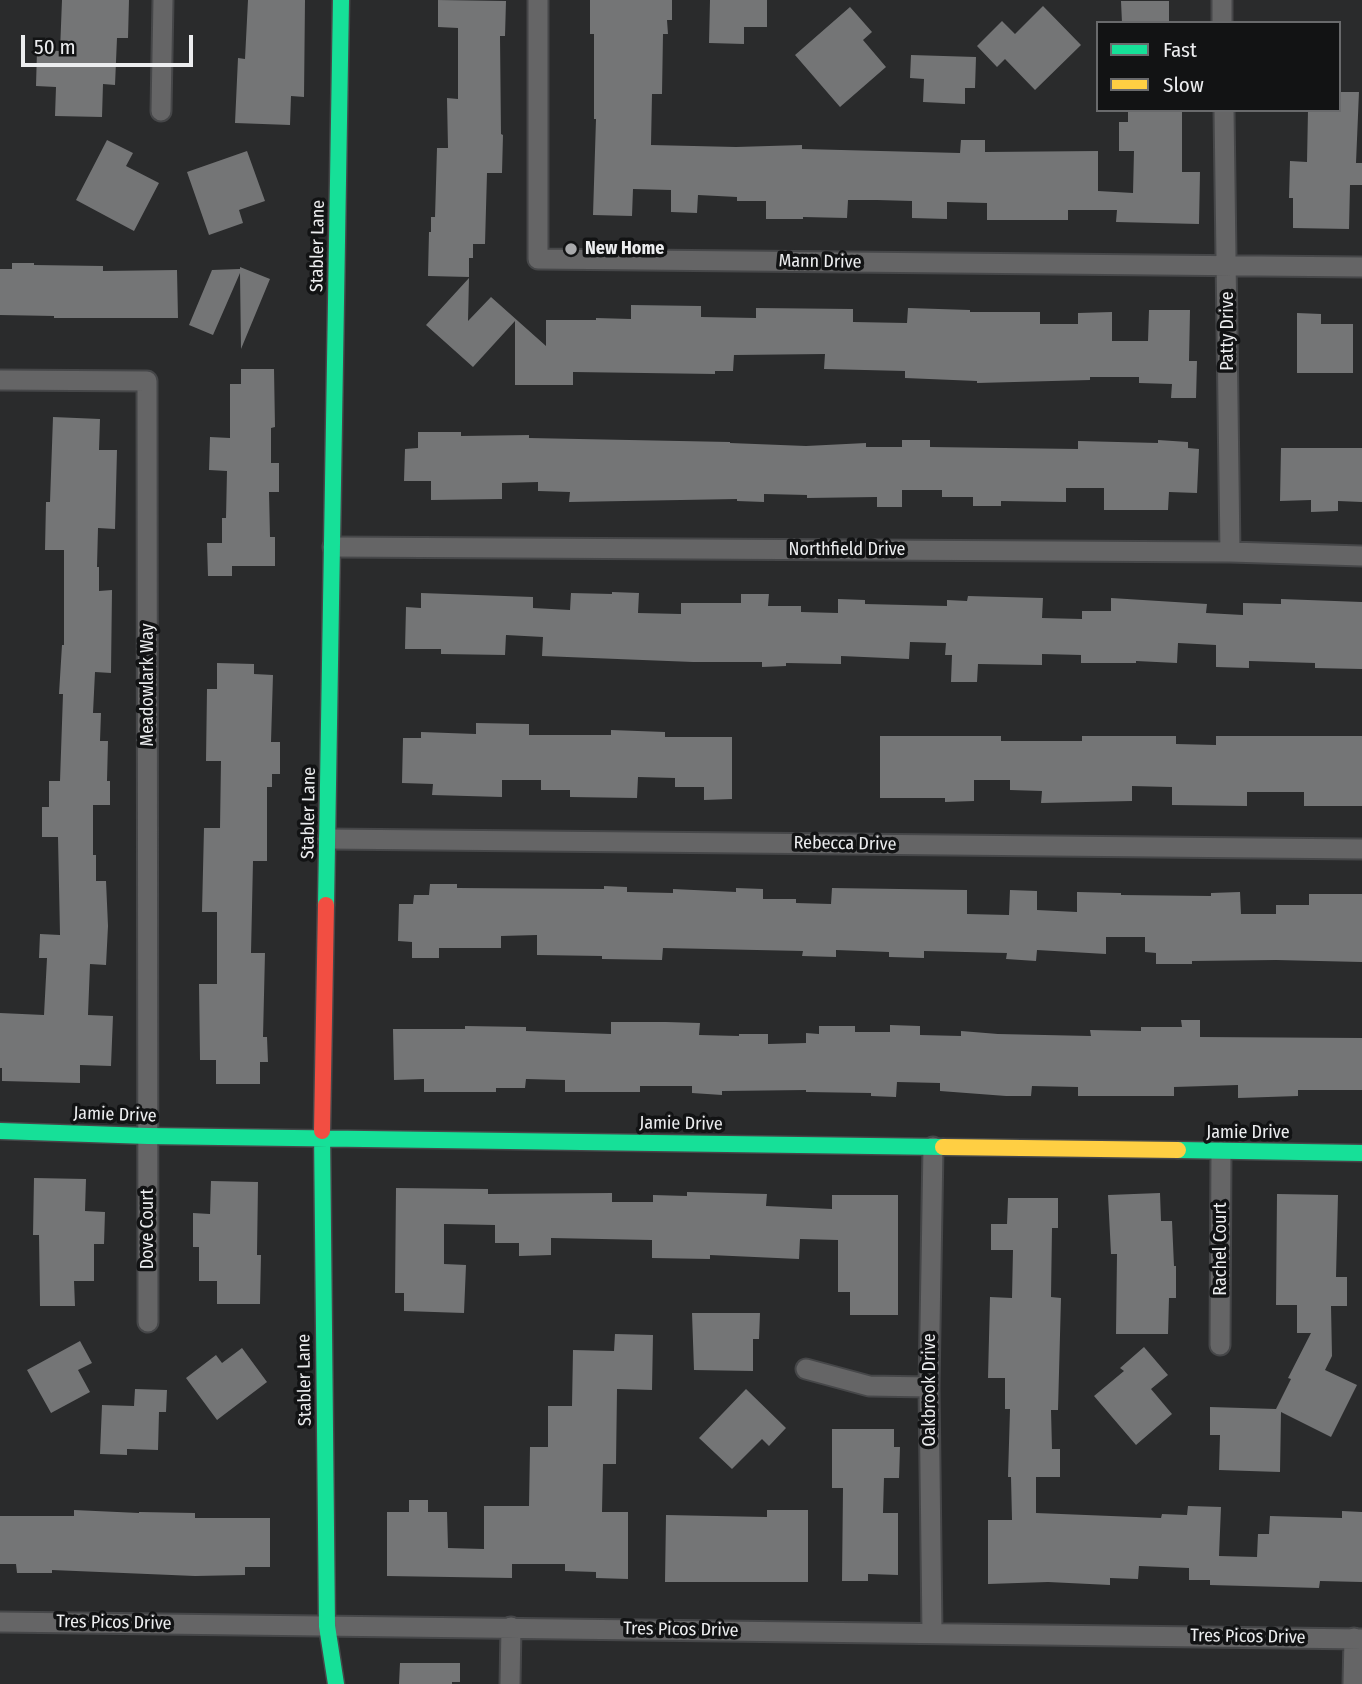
<!DOCTYPE html>
<style>
body{margin:0}
#map{position:relative;width:1362px;height:1684px;overflow:hidden;background:#2a2b2c;font-family:"Fira Sans Condensed",sans-serif}
canvas{display:block}
.legend{position:absolute;left:1096px;top:21px;width:245px;height:91px;box-sizing:border-box;background:#121314;border:2px solid #696a6c;margin:0;padding:9px 12px;list-style:none;font-size:21px;color:#ecedef}
.legend li{display:flex;align-items:center;gap:14px;height:35px}
.legend b{width:35px;border:2px solid #696a6c}
.scale{position:absolute;left:21px;top:35px;width:172px;height:32px;box-sizing:border-box;border:4px solid #ecedef;border-top:0;padding-left:9px;font-size:21px;line-height:24px;white-space:nowrap;color:#ecedef;-webkit-text-stroke:5px #121314;paint-order:stroke}
</style>
<div id="map">
<canvas width="1362" height="1684"></canvas>
<ul class="legend">
<li><b style="height:9px;background:#16e098"></b>Fast</li>
<li><b style="height:9px;background:#ffcf43"></b>Slow</li>
</ul>
<div class="scale">50 m</div>
</div>
<script>
const ctx = document.querySelector('canvas').getContext('2d');
ctx.lineJoin = 'round';
function paint(path, color) {
  ctx.fillStyle = color;
  ctx.fill(path, 'evenodd');
}
function poly(rows) {
  const path = new Path2D();
  for (const r of rows) {
    path.moveTo(r[0], r[1]);
    for (let i = 2; i < r.length; i += 2) path.lineTo(r[i], r[i + 1]);
  }
  return path;
}
function stroke(path, color, width, dash) {
  ctx.strokeStyle = color;
  ctx.lineWidth = width;
  ctx.lineCap = dash ? 'butt' : 'round';
  ctx.setLineDash(dash || []);
  ctx.stroke(path);
}
function write(font, color, halo, rows, align = 'center') {
  ctx.font = font + ' "Fira Sans Condensed",sans-serif';
  ctx.lineWidth = 7;
  ctx.setLineDash([]);
  ctx.textBaseline = 'middle';
  ctx.strokeStyle = halo;
  ctx.fillStyle = color;
  for (const [text, x, y, turn = 0] of rows) {
    ctx.save();
    ctx.translate(x, y);
    ctx.rotate((+turn || 0) * Math.PI / 180);
    ctx.textAlign = isNaN(turn) ? turn : align;
    if (halo) ctx.strokeText(text, 0, 0);
    ctx.fillText(text, 0, 0);
    ctx.restore();
  }
}
paint(poly([
 [62,0,129,0,128,38,117,38,115,85,103,84,102,117,55,116,56,87,36,86,37,50,60,51],
 [248,0,305,0,304,97,291,96,290,125,235,123,238,58,245,59],
 [438,0,506,1,505,36,500,36,501,134,503,135,502,173,487,173,485,244,473,244,473,258,469,258,469,277,428,276,429,232,431,232,431,217,435,217,437,148,448,148,447,98,458,99,458,28,438,27],
 [590,0,672,0,672,20,667,20,668,34,663,34,662,94,652,94,651,145,736,147,802,145,802,149,960,153,961,140,985,140,985,152,1098,151,1098,191,1133,193,1134,151,1119,151,1119,122,1128,122,1128,110,1182,110,1182,172,1200,172,1199,224,1116,222,1117,210,1068,210,1068,220,987,220,987,203,947,202,947,219,912,218,912,201,877,200,848,200,847,218,803,217,803,219,766,219,766,201,737,201,737,197,698,195,697,213,671,212,671,190,633,189,632,216,593,215,596,119,594,119,594,34,590,34],
 [710,0,767,0,767,27,744,27,744,44,709,43],
 [1121,1,1169,1,1169,23,1122,23],
 [1043,6,1081,45,1035,90,1005,59,997,67,977,46,1002,21,1015,34],
 [850,7,872,32,863,40,886,67,840,107,795,55],
 [911,55,976,57,975,88,965,88,965,104,923,102,924,79,910,78],
 [1339,92,1359,92,1356,163,1362,163,1362,185,1350,185,1349,229,1293,228,1293,198,1289,198,1290,161,1307,162,1308,110,1339,110],
 [107,140,133,153,126,166,159,183,134,231,76,200],
 [247,151,265,201,239,210,243,223,209,235,187,172],
 [12,263,34,263,34,265,103,266,103,271,177,270,178,318,54,318,54,316,0,315,0,269,12,269],
 [240,267,270,279,241,349,240,273,213,335,189,325,212,270,240,269],
 [469,278,468,321,491,297,546,346,546,320,596,320,596,318,631,319,631,305,701,306,701,317,756,318,756,308,853,309,853,322,907,323,908,308,970,310,970,312,1040,312,1040,324,1078,324,1078,313,1112,312,1112,341,1148,341,1149,310,1190,310,1189,361,1197,361,1196,398,1171,398,1172,384,1139,383,1139,377,1090,377,1090,380,977,383,977,381,905,378,905,371,824,369,825,354,734,355,733,371,715,371,715,374,573,372,573,385,515,385,515,321,473,367,426,325],
 [1297,313,1321,314,1321,324,1353,324,1353,373,1297,373],
 [241,369,274,369,275,427,271,428,271,463,279,463,279,492,269,492,270,537,275,537,275,566,232,566,232,576,208,576,207,543,222,543,222,518,226,518,227,471,209,470,210,437,230,438,230,384,241,384],
 [53,417,100,419,99,450,117,450,115,529,98,528,97,567,99,567,99,591,112,590,111,673,95,672,93,713,101,713,100,741,108,741,107,781,110,781,110,805,93,805,93,855,96,855,96,881,106,881,108,926,106,965,90,964,88,1015,113,1016,111,1066,80,1065,80,1083,2,1081,2,1068,0,1068,0,1013,44,1015,47,958,39,958,40,934,60,935,58,837,42,837,42,807,49,807,49,781,60,781,63,694,59,694,62,645,64,645,64,550,45,550,46,502,50,502],
 [418,432,461,432,461,436,529,435,529,438,730,442,730,443,806,446,866,443,866,447,902,447,902,440,930,440,930,447,1078,449,1078,441,1158,443,1158,440,1188,442,1188,448,1199,449,1197,493,1169,492,1168,510,1104,510,1104,488,1066,488,1066,502,1001,501,1001,506,973,506,973,497,942,497,942,490,902,490,902,507,877,507,877,497,807,498,807,495,764,494,764,502,737,501,737,499,569,502,570,492,538,491,538,482,502,483,502,499,431,500,431,481,404,481,405,449,418,448],
 [1281,448,1362,448,1362,502,1338,501,1338,511,1311,512,1311,500,1280,501],
 [612,592,639,593,638,613,681,614,681,603,741,603,741,594,769,594,768,606,801,606,801,612,838,613,838,599,865,600,865,604,947,606,947,600,967,601,968,596,1043,598,1042,618,1082,619,1082,611,1111,611,1111,598,1207,604,1206,613,1243,615,1243,603,1281,604,1281,599,1362,602,1362,669,1315,668,1315,663,1249,661,1249,668,1216,667,1216,645,1178,643,1177,663,1136,661,1136,663,1081,663,1081,655,1042,654,1042,665,978,664,977,682,951,682,952,655,945,655,946,643,910,642,909,659,841,656,841,664,786,663,786,666,762,667,762,662,693,662,542,656,543,637,506,635,505,655,441,654,441,649,405,649,406,607,421,608,421,593,533,597,533,608,570,610,571,593,612,594],
 [217,663,254,664,254,674,273,675,271,742,280,742,280,774,272,774,272,787,267,787,267,861,253,861,251,953,265,953,263,1037,267,1037,268,1062,260,1062,260,1084,216,1084,216,1060,200,1060,199,984,217,984,217,912,202,912,204,828,220,828,221,761,206,761,207,689,217,689],
 [476,723,529,724,529,735,611,735,611,730,665,732,665,737,732,737,732,799,704,800,704,787,675,787,675,778,638,777,637,798,570,797,570,790,541,790,541,780,502,780,502,797,432,795,433,784,402,783,403,738,421,738,421,732,476,734],
 [880,736,1001,736,1001,741,1082,741,1082,736,1176,736,1176,744,1216,745,1216,736,1362,736,1362,806,1304,806,1304,792,1247,792,1247,806,1172,805,1172,787,1132,786,1132,801,1041,803,1042,791,1010,790,1010,780,974,780,974,801,945,802,945,798,880,798],
 [430,884,457,884,457,888,604,889,604,886,627,887,627,892,673,893,673,889,736,892,736,888,763,889,763,899,796,899,796,903,831,904,832,888,967,890,967,914,1009,915,1010,890,1037,891,1037,910,1077,912,1077,892,1121,893,1121,895,1211,896,1211,893,1240,892,1241,914,1276,914,1276,905,1309,905,1309,894,1362,894,1362,962,1276,960,1192,961,1192,964,1156,964,1156,953,1145,952,1145,937,1106,937,1106,954,1037,950,1036,961,1006,959,1007,953,924,951,924,958,889,957,889,952,836,950,836,957,802,956,803,951,663,948,662,960,602,959,602,956,537,955,537,935,501,936,501,948,439,948,439,958,412,958,412,942,398,941,399,904,413,904,414,895,429,895],
 [1181,1020,1200,1020,1200,1037,1362,1038,1362,1090,1298,1090,1298,1096,1238,1098,1238,1085,1174,1087,1174,1096,1078,1096,1078,1087,1032,1086,1031,1096,1006,1096,940,1091,940,1083,897,1082,896,1097,871,1096,871,1093,806,1092,806,1090,722,1091,722,1095,692,1093,692,1086,640,1086,640,1092,565,1092,565,1080,526,1079,525,1088,496,1088,496,1092,424,1092,424,1079,394,1080,393,1029,465,1029,465,1026,526,1027,526,1031,611,1034,611,1022,666,1022,700,1023,699,1035,739,1036,739,1034,768,1034,768,1044,806,1043,806,1033,819,1034,819,1026,855,1026,855,1032,890,1032,890,1025,920,1026,920,1035,961,1036,961,1031,998,1034,1091,1036,1090,1030,1141,1031,1141,1027,1182,1027],
 [34,1178,86,1179,85,1211,105,1212,104,1244,94,1244,94,1281,74,1281,75,1306,40,1306,39,1235,33,1235],
 [211,1181,258,1182,257,1255,261,1255,260,1304,217,1304,217,1281,199,1281,199,1247,193,1247,193,1213,210,1214],
 [396,1188,488,1189,488,1194,612,1193,612,1202,653,1202,653,1195,687,1196,687,1192,767,1194,766,1206,832,1209,832,1195,898,1195,898,1315,850,1315,850,1292,838,1292,838,1240,800,1239,799,1259,710,1255,710,1259,652,1258,652,1240,551,1238,551,1255,519,1256,519,1243,495,1243,495,1225,444,1224,444,1264,466,1265,464,1313,404,1311,404,1293,395,1293],
 [1160,1193,1161,1221,1172,1221,1174,1266,1176,1266,1176,1298,1169,1298,1168,1334,1116,1334,1117,1254,1111,1254,1108,1195],
 [1277,1194,1338,1195,1336,1277,1347,1277,1347,1306,1331,1306,1332,1356,1325,1370,1357,1385,1331,1437,1281,1412,1280,1472,1219,1470,1220,1435,1210,1435,1210,1407,1276,1409,1291,1379,1288,1378,1311,1333,1297,1333,1297,1305,1276,1305],
 [1008,1198,1058,1198,1058,1228,1052,1228,1051,1297,1061,1298,1058,1410,1051,1410,1052,1449,1060,1449,1060,1477,1036,1477,1036,1513,1161,1518,1162,1514,1187,1515,1188,1506,1221,1507,1219,1556,1257,1557,1258,1534,1269,1534,1270,1516,1342,1518,1342,1511,1362,1512,1362,1582,1320,1581,1319,1588,1210,1585,1210,1580,1189,1580,1189,1568,1139,1566,1138,1579,1110,1578,1110,1585,1048,1582,988,1584,988,1520,1012,1520,1011,1477,1008,1477,1010,1409,1005,1409,1005,1378,988,1378,990,1297,1012,1298,1013,1250,991,1250,991,1224,1007,1224],
 [692,1313,760,1313,759,1339,753,1339,753,1371,694,1370],
 [615,1334,653,1335,652,1390,617,1389,616,1464,603,1464,602,1512,628,1512,628,1579,596,1578,596,1572,565,1571,565,1564,512,1564,512,1578,387,1576,387,1512,409,1512,409,1500,428,1500,428,1512,447,1512,448,1548,484,1549,484,1506,529,1506,530,1447,548,1447,548,1406,572,1406,573,1350,614,1351],
 [80,1341,92,1363,78,1370,90,1392,51,1413,27,1370],
 [1144,1347,1168,1375,1151,1389,1172,1414,1136,1445,1094,1396,1124,1371,1120,1368],
 [242,1348,267,1382,217,1420,186,1378,216,1355,222,1363],
 [135,1389,167,1390,166,1412,159,1412,158,1450,127,1449,127,1455,100,1454,102,1405,134,1406],
 [746,1389,786,1428,769,1446,762,1439,732,1469,699,1438],
 [832,1429,894,1429,894,1447,900,1447,899,1478,884,1478,883,1513,898,1513,898,1575,868,1574,868,1581,842,1581,843,1488,832,1488],
 [74,1510,139,1513,139,1512,195,1513,195,1518,270,1518,270,1567,245,1567,245,1575,195,1576,52,1570,52,1573,17,1573,16,1564,0,1564,0,1516,74,1516],
 [767,1510,808,1510,808,1582,665,1582,666,1515,767,1517],
 [400,1663,460,1663,460,1682,452,1682,452,1684,399,1684]
]), '#747576');
const street = poly([
 [538,0,538,259,1362,267],
 [1222,0,1222,23],
 [1224,110,1230,552],
 [161,111,163,0],
 [0,380,147,381,148,1322],
 [333,547,1230,552,1362,556],
 [328,839,1362,849],
 [1220,1345,1221,1152],
 [806,1369,869,1386,929,1387],
 [0,1622,1362,1639],
 [932,1633,929,1387,933,1147],
 [510,1684,511,1627],
 [1353,1684,1354,1638]
]);
const fast = poly([
 [326,905,341,0],
 [0,1131,148,1136,943,1147],
 [322,1131,327,1626,336,1684],
 [1178,1150,1362,1153]
]);
const slow = poly([
 [943,1147,1178,1150]
]);
const jam = poly([
 [322,1131,326,905]
]);
stroke(street, '#464749', 23);
stroke(fast, '#464749', 19);
stroke(slow, '#464749', 19);
stroke(jam, '#464749', 19);
stroke(street, '#656566', 19);
stroke(fast, '#16e098', 16);
stroke(slow, '#ffcf43', 16);
stroke(jam, '#f24e42', 16);
for (const [x, y, r, color] of [
 [571,249,7,"#a8a9ab"]
]) {
  const dot = new Path2D();
  dot.arc(x, y, r, 0, 2 * Math.PI);
  ctx.fillStyle = color;
  ctx.fill(dot);
  stroke(dot, '#121314', 2.5);
}
write('18px', '#ecedef', '#121314', [
 ["Stabler Lane",318,246,-89],
 ["Mann Drive",820,262,1],
 ["Patty Drive",1228,331,-90],
 ["Northfield Drive",847,550],
 ["Meadowlark Way",148,685,-90],
 ["Stabler Lane",309,813,-89],
 ["Rebecca Drive",845,844,1],
 ["Jamie Drive",115,1115,2],
 ["Jamie Drive",681,1124,1],
 ["Jamie Drive",1248,1133],
 ["Dove Court",148,1229,-90],
 ["Rachel Court",1221,1249,-90],
 ["Stabler Lane",305,1380,-91],
 ["Oakbrook Drive",930,1390,-90],
 ["Tres Picos Drive",114,1623,1],
 ["Tres Picos Drive",681,1630,1],
 ["Tres Picos Drive",1248,1637,1]
]);
write('bold 18px', '#ecedef', '#121314', [
 ["New Home",585,249]
], 'left');
</script>
